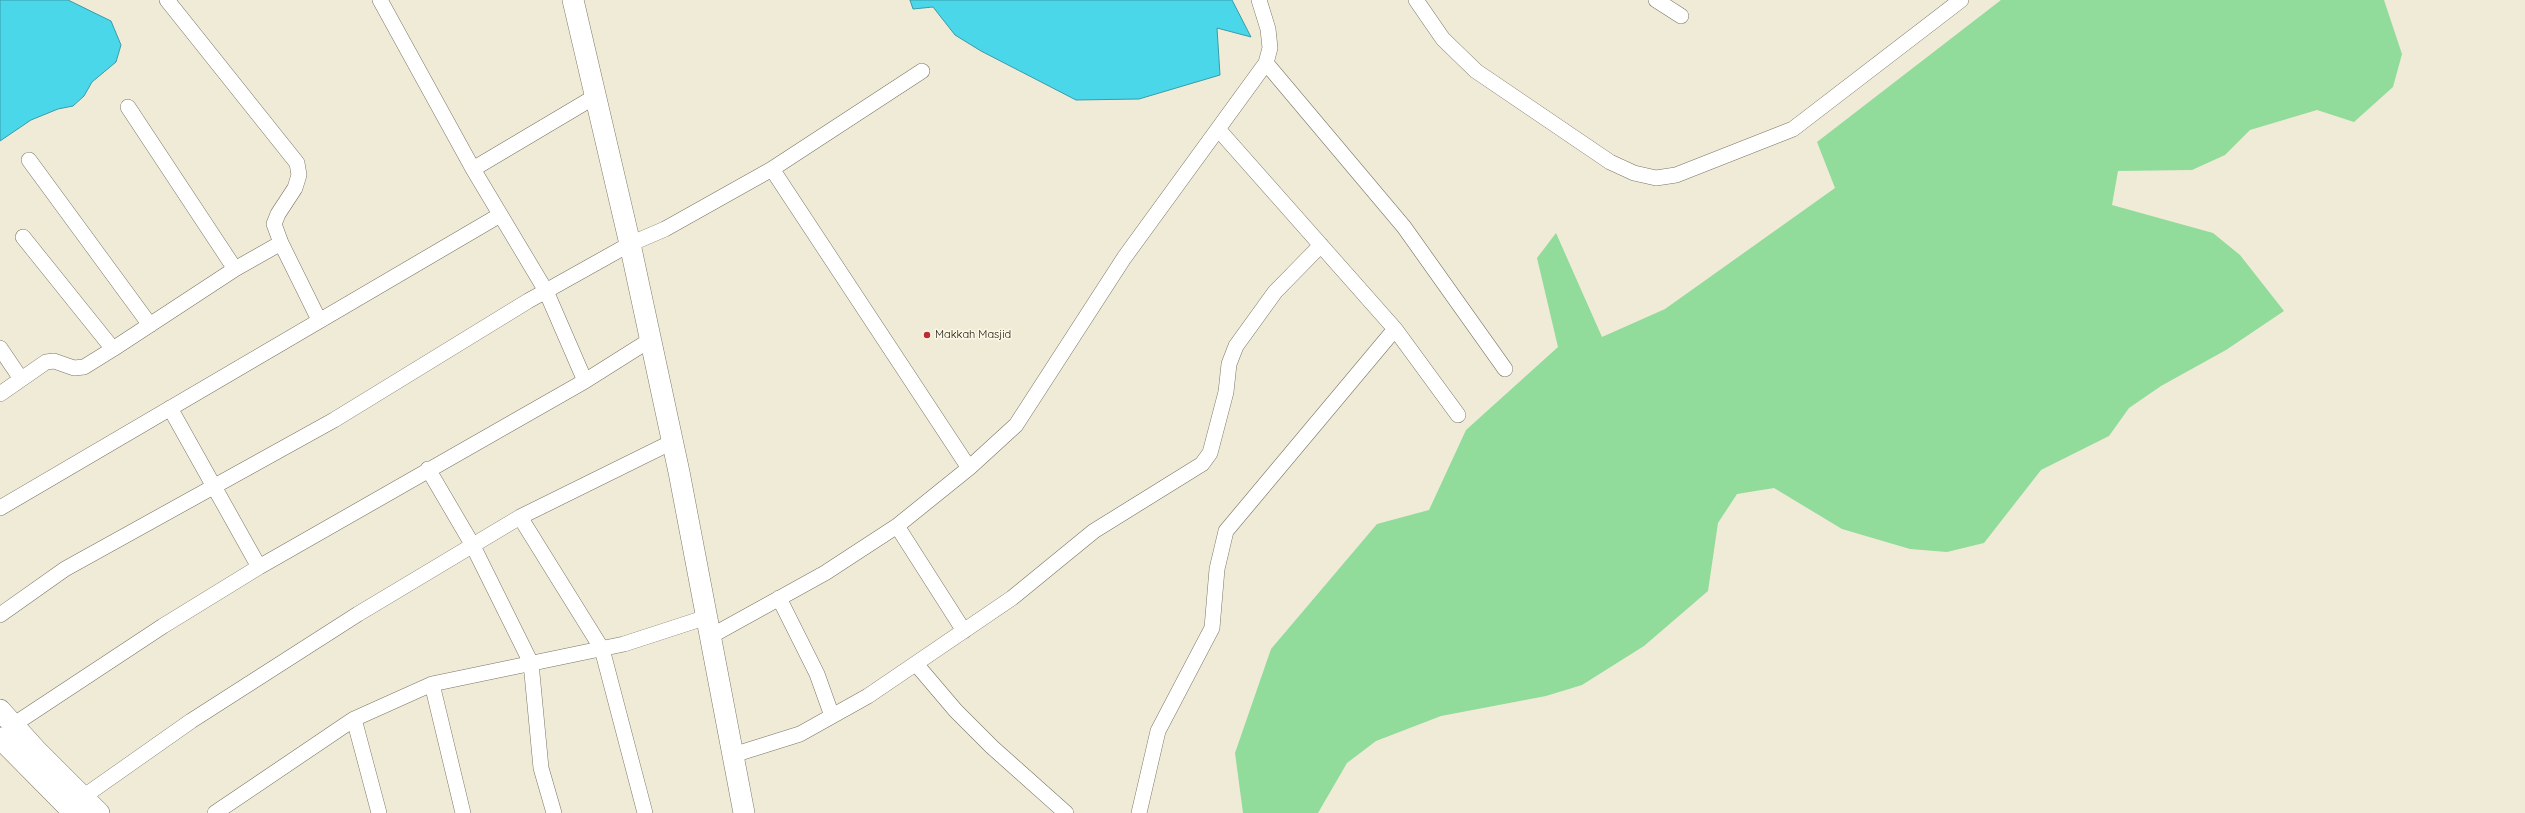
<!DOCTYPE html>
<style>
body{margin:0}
canvas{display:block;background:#f0ebd7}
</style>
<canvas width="2525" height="813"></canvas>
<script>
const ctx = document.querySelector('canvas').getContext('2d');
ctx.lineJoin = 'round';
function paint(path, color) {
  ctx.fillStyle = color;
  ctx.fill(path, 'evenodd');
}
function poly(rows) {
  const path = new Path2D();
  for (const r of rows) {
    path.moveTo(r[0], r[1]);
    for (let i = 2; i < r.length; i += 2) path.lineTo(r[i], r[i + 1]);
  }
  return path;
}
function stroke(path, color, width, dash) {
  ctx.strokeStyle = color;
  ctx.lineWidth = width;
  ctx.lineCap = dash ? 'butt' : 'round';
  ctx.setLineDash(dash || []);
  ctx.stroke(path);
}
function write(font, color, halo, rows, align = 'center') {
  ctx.font = font + ' Quicksand,sans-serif';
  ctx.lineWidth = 3;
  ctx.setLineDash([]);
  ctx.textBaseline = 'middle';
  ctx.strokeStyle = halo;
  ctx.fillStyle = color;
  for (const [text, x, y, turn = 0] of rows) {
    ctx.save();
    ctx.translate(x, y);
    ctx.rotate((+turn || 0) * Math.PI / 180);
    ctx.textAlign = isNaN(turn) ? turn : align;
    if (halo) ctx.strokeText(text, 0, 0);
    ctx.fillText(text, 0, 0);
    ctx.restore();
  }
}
paint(poly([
 [2001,0,2384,0,2402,54,2393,87,2354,122,2317,110,2250,130,2225,155,2192,170,2118,171,2112,205,2213,233,2240,255,2284,311,2226,350,2161,386,2129,408,2109,436,2041,470,1984,543,1947,552,1910,549,1842,529,1774,488,1737,494,1718,523,1708,591,1644,646,1582,685,1546,696,1441,716,1376,741,1347,763,1318,813,1243,813,1235,753,1271,649,1377,524,1429,510,1466,430,1558,347,1537,258,1556,233,1602,337,1665,309,1835,188,1817,142]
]), '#91db9b');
const water = poly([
 [0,0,68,0,111,21,121,45,116,62,92,82,84,96,73,106,58,109,31,120,0,141,0,0],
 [910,0,1232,0,1251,37,1217,28,1220,75,1139,99,1076,100,981,51,955,35,933,7,913,9,910,0]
]);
paint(water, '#4ad7ea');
stroke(water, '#399ba6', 1);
const street = poly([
 [167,0,297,163,299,175,295,188,278,214,274,224,281,243,319,320],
 [380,0,473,169,546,291,585,381],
 [1416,0,1443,39,1476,71,1610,162,1634,173,1656,178,1676,175,1793,129,1961,0],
 [1656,0,1681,16],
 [1266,63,1404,227,1505,369],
 [128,107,235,269],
 [29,160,150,325],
 [473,169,596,96],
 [772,169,922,71],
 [23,237,113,349,235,269,281,243],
 [1395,329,1458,415],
 [0,348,21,379],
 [0,394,46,362,54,361,74,368,84,367,113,349],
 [170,408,259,567],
 [428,469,472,544,531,663,541,768,554,813],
 [0,508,500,215],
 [897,526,964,631],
 [779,598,817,674,832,716],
 [0,615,65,569,334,420,528,301,630,244,665,229,772,169,969,468],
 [711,636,825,573,897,526,969,468,1016,425,1124,258,1266,63,1270,48,1268,29,1259,0],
 [916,664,956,711,992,747,1066,813],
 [354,719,379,813],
 [13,725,163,626,259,567,585,381,650,340],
 [733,755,800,734,868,696,1012,598,1094,531,1202,464,1210,453,1226,392,1229,364,1236,346,1275,292,1321,245],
 [83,797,191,721,358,614,520,517],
 [215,813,354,719,432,684],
 [463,813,432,684,624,644,707,617],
 [645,813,602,649,520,517,672,442],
 [1139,813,1158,731,1212,628,1217,569,1226,531,1395,329,1218,129]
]);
const secondary = poly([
 [573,0,630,244,679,472,744,813],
 [0,710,37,751,99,813],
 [0,738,74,813]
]);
stroke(street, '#7a7564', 16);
stroke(secondary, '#7a7564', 22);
stroke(street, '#fff', 15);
stroke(secondary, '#fff', 21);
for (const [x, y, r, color] of [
 [927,335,4,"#bc2c37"]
]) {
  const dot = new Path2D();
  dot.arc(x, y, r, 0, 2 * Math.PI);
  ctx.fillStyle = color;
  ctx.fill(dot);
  stroke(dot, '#fdf8e5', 1.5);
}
write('11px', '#100f08', '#fdf8e5', [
 ["Makkah Masjid",935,335]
], 'left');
</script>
